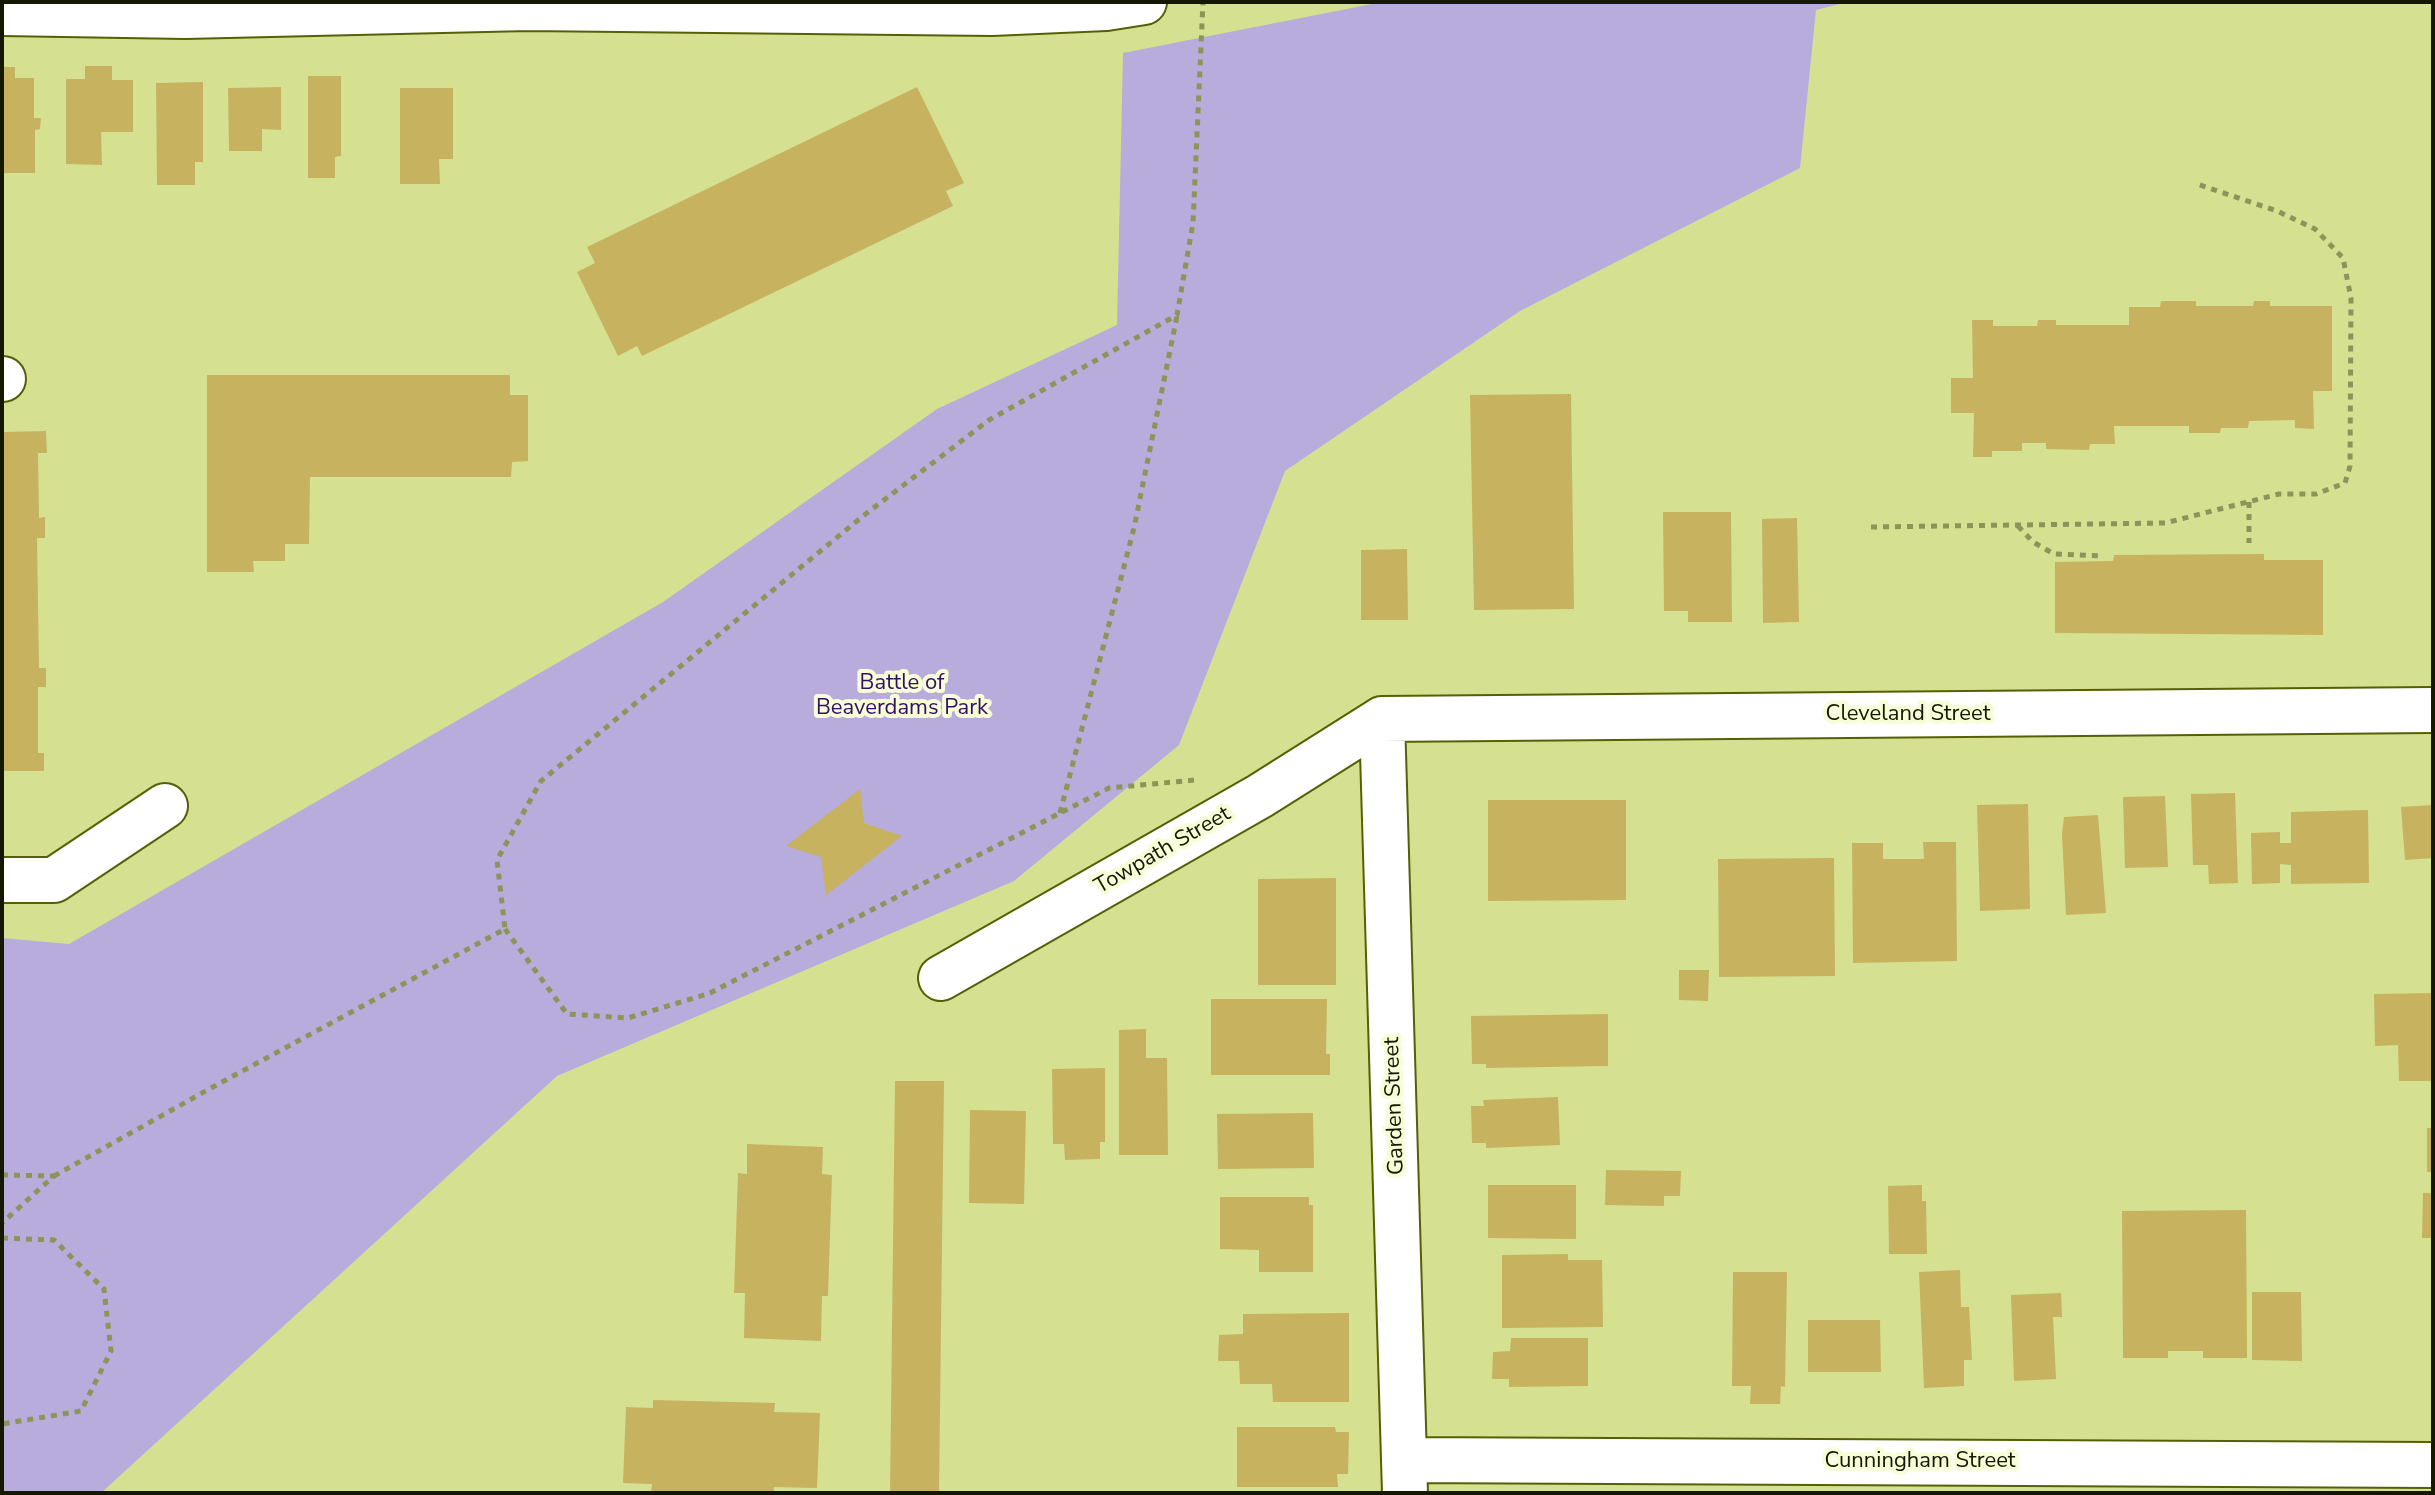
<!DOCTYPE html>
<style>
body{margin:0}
#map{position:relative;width:2435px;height:1495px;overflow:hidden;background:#d5e191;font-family:"Nunito Sans",sans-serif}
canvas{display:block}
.frame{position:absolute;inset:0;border:4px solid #151800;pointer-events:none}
</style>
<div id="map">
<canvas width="2435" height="1495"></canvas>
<div class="frame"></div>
</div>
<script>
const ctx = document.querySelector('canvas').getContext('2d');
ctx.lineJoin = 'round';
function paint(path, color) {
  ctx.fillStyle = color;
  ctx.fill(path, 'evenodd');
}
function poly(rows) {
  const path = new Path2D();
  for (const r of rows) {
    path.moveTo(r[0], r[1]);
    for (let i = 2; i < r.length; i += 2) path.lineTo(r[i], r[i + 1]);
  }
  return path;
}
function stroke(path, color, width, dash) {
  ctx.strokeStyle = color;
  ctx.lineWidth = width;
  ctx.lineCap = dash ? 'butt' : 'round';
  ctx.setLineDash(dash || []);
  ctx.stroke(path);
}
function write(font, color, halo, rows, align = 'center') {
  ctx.font = font + ' "Nunito Sans",sans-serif';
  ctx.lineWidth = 8;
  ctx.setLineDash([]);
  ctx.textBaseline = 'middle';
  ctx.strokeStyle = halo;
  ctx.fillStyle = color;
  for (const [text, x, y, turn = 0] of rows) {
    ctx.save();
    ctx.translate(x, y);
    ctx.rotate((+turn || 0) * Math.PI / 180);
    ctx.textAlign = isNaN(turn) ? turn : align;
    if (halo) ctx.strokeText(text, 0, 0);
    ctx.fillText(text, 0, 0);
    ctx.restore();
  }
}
paint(poly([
 [1382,2,1847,2,1816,10,1800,168,1520,311,1285,471,1179,745,1014,881,557,1076,101,1493,2,1493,2,938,69,944,663,602,937,409,1117,325,1123,53]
]), '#b7acdb');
paint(poly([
 [85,66,112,66,112,80,133,80,133,132,101,132,102,165,66,164,66,79,85,79],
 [2,67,15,67,15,78,34,78,34,118,41,118,40,129,35,130,35,173,2,173],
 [308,76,341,76,341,156,335,157,335,178,308,178],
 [203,82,203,162,195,162,195,185,157,185,156,83],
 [281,87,281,130,262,129,262,151,229,151,228,88],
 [917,87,964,183,946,191,953,206,642,356,637,346,618,356,577,272,595,263,587,247],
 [400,88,453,88,453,159,439,159,440,184,400,184],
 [2161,301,2196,301,2196,306,2253,306,2254,301,2270,301,2270,306,2332,306,2332,391,2313,391,2314,429,2295,428,2295,420,2249,421,2248,428,2221,428,2220,433,2189,433,2189,426,2114,426,2115,444,2090,444,2089,450,2046,449,2046,443,2022,443,2022,451,1992,451,1992,457,1973,457,1974,413,1951,413,1951,378,1973,378,1972,320,1993,320,1993,326,2037,326,2038,320,2056,320,2056,325,2129,325,2129,307,2160,307],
 [207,375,510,375,510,395,528,395,528,461,512,462,511,477,310,477,309,544,285,544,285,561,253,561,254,572,207,572],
 [1571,394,1574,609,1474,610,1470,395],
 [46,431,47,453,38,453,39,518,45,517,45,538,37,538,39,668,46,668,46,687,38,687,38,753,44,753,44,771,2,771,2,432],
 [1663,512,1731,512,1732,622,1688,622,1688,611,1664,611],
 [1797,518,1799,622,1763,623,1762,519],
 [1407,549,1408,620,1361,620,1361,550],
 [2264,554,2264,560,2323,560,2323,635,2055,633,2055,562,2113,561,2114,555],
 [860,789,864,823,902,836,826,895,821,857,786,846],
 [2235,793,2238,883,2209,884,2208,865,2193,865,2191,794],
 [2165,796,2168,867,2125,868,2123,797],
 [1488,800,1626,800,1626,900,1488,901],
 [2028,804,2030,909,1980,911,1977,805],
 [2433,805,2433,858,2405,860,2401,807],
 [2368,810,2369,883,2291,884,2291,865,2280,864,2280,883,2252,884,2251,833,2280,832,2280,843,2291,843,2291,812],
 [2098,815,2106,913,2066,915,2062,834,2064,817],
 [1923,842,1956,842,1957,961,1853,963,1852,843,1883,843,1883,859,1924,859],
 [1834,858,1835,976,1719,977,1718,859],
 [1336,878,1336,985,1258,985,1258,879],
 [1679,970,1709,970,1708,1001,1679,1000],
 [2433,993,2433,1081,2399,1081,2398,1045,2375,1046,2374,994],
 [1211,999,1327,999,1326,1054,1330,1054,1330,1075,1211,1075],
 [1608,1014,1608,1066,1486,1068,1486,1064,1472,1064,1471,1016],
 [1146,1029,1146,1058,1167,1058,1168,1155,1119,1155,1119,1030],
 [1105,1068,1105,1142,1100,1142,1100,1159,1065,1160,1064,1144,1053,1144,1052,1069],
 [895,1081,944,1081,939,1493,890,1493],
 [1558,1097,1560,1145,1486,1148,1486,1143,1472,1143,1471,1106,1484,1106,1483,1100],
 [970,1110,1026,1111,1024,1204,969,1203],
 [1313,1113,1314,1168,1218,1169,1217,1114],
 [2427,1128,2433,1128,2433,1172,2427,1172],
 [747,1144,823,1147,822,1174,832,1175,828,1296,822,1296,821,1341,744,1338,745,1293,734,1293,738,1173,747,1174],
 [1606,1170,1681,1171,1680,1196,1664,1196,1664,1206,1605,1205],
 [1488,1185,1576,1185,1576,1239,1488,1238],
 [1922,1185,1922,1201,1926,1201,1927,1254,1889,1254,1888,1186],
 [2423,1193,2433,1193,2433,1238,2422,1238],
 [1220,1197,1309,1197,1309,1205,1313,1205,1313,1272,1259,1272,1259,1250,1220,1249],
 [2246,1210,2247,1358,2203,1358,2203,1351,2168,1351,2168,1358,2123,1358,2122,1211],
 [1568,1254,1568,1260,1602,1260,1603,1327,1502,1328,1502,1255],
 [1960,1270,1961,1307,1969,1307,1972,1360,1964,1360,1964,1386,1924,1388,1919,1272],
 [1733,1272,1787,1272,1785,1387,1781,1386,1780,1404,1750,1404,1751,1386,1732,1386],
 [2252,1292,2301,1292,2302,1361,2252,1360],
 [2061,1293,2062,1317,2053,1317,2056,1379,2014,1381,2011,1295],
 [1349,1313,1349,1402,1273,1402,1272,1384,1240,1384,1239,1361,1218,1361,1219,1335,1243,1334,1243,1314],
 [1808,1320,1880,1320,1881,1372,1808,1372],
 [1511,1338,1588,1338,1588,1386,1509,1387,1509,1379,1492,1379,1493,1352,1510,1351],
 [653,1400,775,1403,774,1412,820,1413,817,1488,774,1487,774,1493,651,1493,652,1484,623,1483,626,1407,653,1408],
 [1237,1427,1335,1427,1336,1432,1349,1432,1348,1474,1337,1474,1338,1487,1237,1487]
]), '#c7b25f');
const minor = poly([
 [2,379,3,379],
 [1382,719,2433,710],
 [1382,719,1405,1493],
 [2,880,54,880,165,806],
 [941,978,1260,796,1382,719],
 [1406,1460,2433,1465]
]);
const major = poly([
 [2,13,185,16,528,8,992,13,1106,8,1144,2]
]);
stroke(minor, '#575f05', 48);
stroke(major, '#575f05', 48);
stroke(poly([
 [2249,502,2249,543],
 [2018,526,2033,542,2054,554,2101,556],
 [1871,527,2165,523,2279,494,2316,494,2345,483,2350,466,2351,298,2343,258,2315,229,2277,211,2197,184],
 [1060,813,1134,528,1177,316],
 [505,929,567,1014,628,1018,710,993,1109,788,1195,780],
 [2,1175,54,1176,2,1223],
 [54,1176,211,1088,505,929,497,860,541,781,863,516,989,420,1177,315,1193,223,1203,2],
 [2,1238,54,1240,104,1289,111,1351,81,1411,2,1424]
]), '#8c945a', 5, [6, 6]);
stroke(minor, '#fff', 44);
stroke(major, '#fff', 44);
write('22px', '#330e64', '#f7fed7', [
 ["Battle of",902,684],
 ["Beaverdams Park",902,709]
]);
write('22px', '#151800', '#f7fed7', [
 ["Cleveland Street",1908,715],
 ["Towpath Street",1163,851,-30],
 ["Garden Street",1395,1106,-92],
 ["Cunningham Street",1920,1462]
]);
</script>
